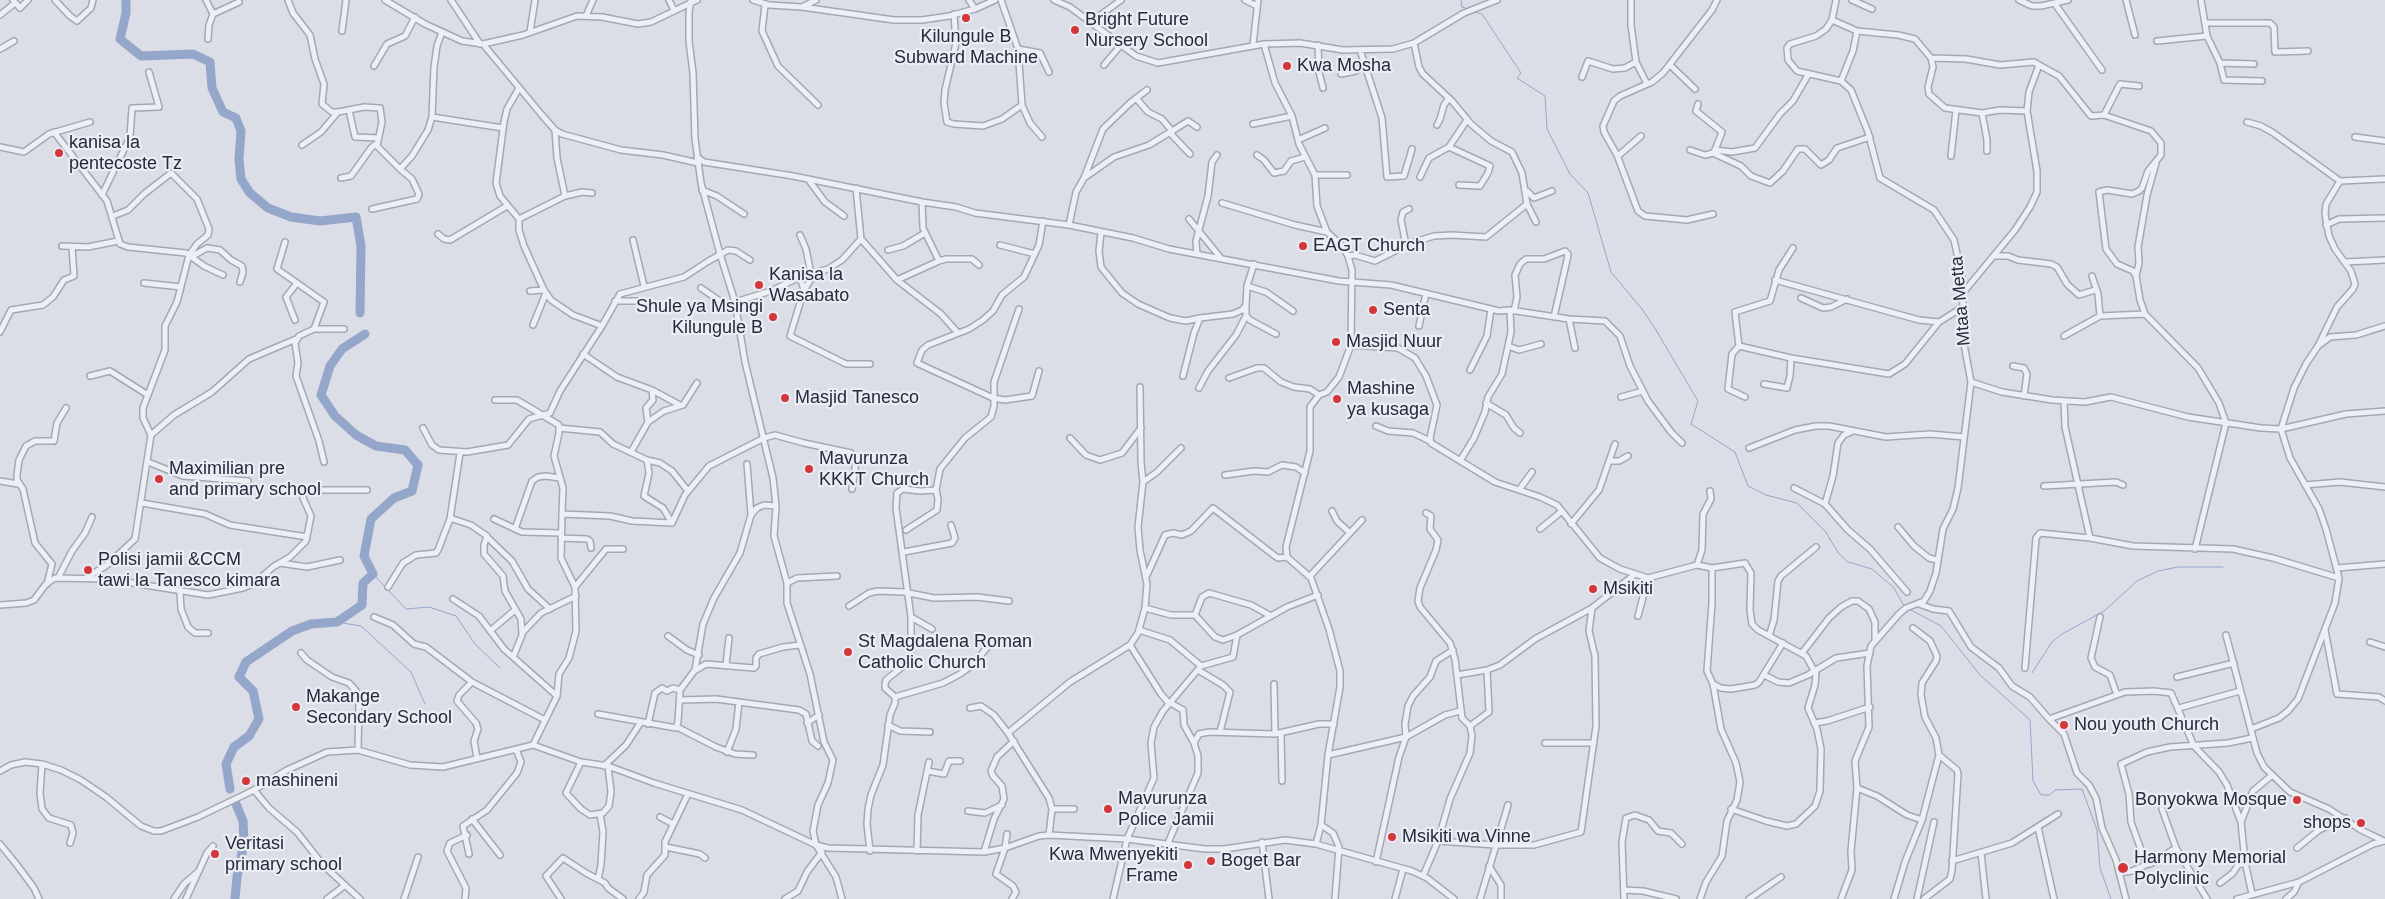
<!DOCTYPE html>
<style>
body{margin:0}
canvas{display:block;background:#dbdee6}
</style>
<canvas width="2385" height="899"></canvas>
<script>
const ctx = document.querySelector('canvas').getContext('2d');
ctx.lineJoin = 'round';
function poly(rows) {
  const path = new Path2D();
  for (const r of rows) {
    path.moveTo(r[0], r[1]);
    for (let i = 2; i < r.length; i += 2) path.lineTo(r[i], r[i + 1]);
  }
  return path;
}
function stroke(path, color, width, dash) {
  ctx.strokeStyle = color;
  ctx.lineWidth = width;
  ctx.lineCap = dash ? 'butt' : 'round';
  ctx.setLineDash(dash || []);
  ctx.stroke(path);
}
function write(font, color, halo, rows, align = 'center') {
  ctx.font = font + ' Arial,sans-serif';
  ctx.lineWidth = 4.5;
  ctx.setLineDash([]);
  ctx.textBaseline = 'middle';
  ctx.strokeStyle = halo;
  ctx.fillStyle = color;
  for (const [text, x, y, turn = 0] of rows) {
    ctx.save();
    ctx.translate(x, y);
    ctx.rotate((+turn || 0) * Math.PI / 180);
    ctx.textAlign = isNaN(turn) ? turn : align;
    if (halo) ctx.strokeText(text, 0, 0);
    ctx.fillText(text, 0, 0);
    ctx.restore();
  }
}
stroke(poly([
 [1461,0,1462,7,1468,9],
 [1474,12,1482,14,1521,73,1517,78,1545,96,1547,129,1570,174,1588,193,1611,272,1642,309,1656,330,1698,401,1691,424,1735,452,1748,486,1766,495,1797,503,1825,531,1839,554,1848,562,1872,569,1894,588,1904,606],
 [373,574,406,609,429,607,456,616,475,644,500,668],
 [1909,609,1941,626,1980,675,2030,720,2033,781,2041,795,2050,795,2055,790,2082,789,2097,830,2100,868,2111,899],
 [337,622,361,626,411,672,425,704],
 [2032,673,2052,642,2062,634,2104,611,2137,581,2158,571,2178,567,2223,567]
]), '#94a6c9', 1);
stroke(poly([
 [126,0,126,13,120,39,141,56,193,54,210,62,212,88,223,112,236,118,241,131,239,159,241,179,250,193,268,208,291,217,320,221,356,217,361,246,360,313],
 [230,789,226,764,234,747,249,736,259,719,253,691,239,677,246,662,292,631,311,624,337,622,362,605,363,583,373,574,364,556,371,519,394,498,412,491,418,465,405,450,376,446,356,435,335,416,321,395,330,366,342,349,365,334],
 [235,899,237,877,244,843,243,821,236,804]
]), '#94a6c9', 9);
const minor = poly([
 [13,0,20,8,28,0],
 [55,0,70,16,77,21,91,8,93,0],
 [206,0,213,14,239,2],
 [288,0,293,13,310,35,315,59,324,84,322,104,332,112,338,112,364,107,380,108,382,122,377,146,400,169,412,156,428,130,432,117,434,67,437,46,442,32],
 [385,0,425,24,462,41,483,44,523,35,577,16,602,17,638,24,651,22,697,0],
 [451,0,480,44],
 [669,0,674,10],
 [691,0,689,12,689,41,693,73,695,139,701,183,720,254,735,302,745,362,773,478,776,506,774,536,787,583,787,603,810,674,824,742,833,760,828,783,818,805,813,831,816,845,836,877,842,899],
 [753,0,769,5,802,7,894,20,922,20,949,16,975,9,995,0],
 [969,0,975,9],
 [1001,0,1018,49,1022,105,1030,123,1042,137],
 [1054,0,1070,7,1136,56,1158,63,1264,44,1300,43,1343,50,1393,49,1414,43,1464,13,1497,0],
 [1245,0,1257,6],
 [1836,0,1832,20,1826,29,1816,36,1790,44,1787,48,1788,60,1797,71,1841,81,1851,90,1868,132,1880,178,1934,210,1954,240,1962,277,1964,344,1971,382,1958,488,1953,509,1943,529,1936,573,1930,591,1924,601,1906,608,1899,614,1871,646,1867,666,1869,727,1855,761,1857,788,1851,851,1852,870,1841,899],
 [1852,0,1872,9],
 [2019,0,2032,6,2041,6,2068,0],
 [2126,0,2135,35],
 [2201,0,2207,36,2220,63,2224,80,2262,81],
 [2055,4,2102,70],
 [765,5,762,31,778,66,818,105],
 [802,7,816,0],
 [954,14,956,43,945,90,944,103,947,122,954,124,983,126,1002,119,1022,105],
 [0,15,15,3],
 [586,16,593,0],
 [1832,20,1857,31,1898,35,1915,39,1931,58,1966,59,2000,65,2034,62,2039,65,2029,92,2027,111,2037,171,2037,192,2030,207,2015,230,1962,294],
 [1091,22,1121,0],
 [2205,23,2270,23,2274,27,2275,52,2308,51],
 [342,31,346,0],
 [530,32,535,0],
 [208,39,209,25,213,14],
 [2157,41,2207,36],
 [483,44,541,114,555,130,562,134,621,150,663,155,698,163],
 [1264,44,1275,83,1292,116,1299,144,1315,175,1317,206,1327,232],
 [1253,45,1258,0],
 [1318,45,1319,72,1323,88],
 [0,49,14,41],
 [1018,49,1040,53,1049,72],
 [1360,50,1382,118,1387,177,1404,176,1412,149],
 [1931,58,1933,67,1928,87,1929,94,1945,108,1982,113,1987,140,1987,151],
 [1636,62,1647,84],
 [2220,63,2254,64],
 [1104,65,1121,45],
 [1670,65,1695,89],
 [2039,65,2059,76,2091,116,2104,115,2151,131,2161,143,2161,155,2148,171,2142,188,2139,191,2132,194,2107,190,2099,192,2106,249,2117,264,2133,271,2136,276],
 [374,66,387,44,405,36,415,17],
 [1341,74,1356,71,1363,65],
 [1582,77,1588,61,1613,69,1625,68,1636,62,1631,25,1631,0],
 [1841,81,1853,51,1857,31],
 [519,88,507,109,504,122,496,183,500,196,519,219,565,196,582,192,592,193],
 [1136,98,1148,112,1162,119,1172,131,1188,121,1197,127],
 [1698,104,1696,111,1722,132,1715,150],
 [349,110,355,137,378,138],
 [1982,113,2000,110,2027,111],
 [2104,115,2120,84,2139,86],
 [432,117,503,128],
 [2247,122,2261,126,2272,132,2340,181],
 [1253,124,1292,116],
 [1437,125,1440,119,1444,105,1449,98],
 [555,130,557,158,565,196],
 [54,132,107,201,120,244,128,247,186,253,204,266,223,275],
 [2355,137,2385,141],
 [1298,140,1325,128],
 [302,145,321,132,338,112],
 [0,147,24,152,49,134,90,122],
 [1449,147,1490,166,1488,173,1480,186,1459,185],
 [1690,150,1705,155,1713,153,1741,166,1751,176,1770,183,1783,171,1798,149,1805,149,1821,165,1829,160,1837,148,1870,137],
 [1713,153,1715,150,1732,152,1755,148,1780,114,1793,101,1808,75],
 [1257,155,1264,160,1274,173,1284,171,1291,161,1305,157],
 [1618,156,1641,136],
 [1951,156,1956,110],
 [697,157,704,162,793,176,922,202,956,207,975,213,1069,225,1133,238,1169,249,1339,281,1391,285,1499,311,1510,310,1569,319,1605,321,1620,336,1630,366,1648,401,1671,432,1682,443],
 [2156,163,2147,195,2138,247,2139,263,2136,276,2140,300,2145,314,2198,368,2219,403,2226,423,2195,549],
 [1315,175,1347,175],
 [1420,177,1429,158,1449,147,1467,120],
 [341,178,351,176,371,148,376,144],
 [1084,178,1114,157,1149,145,1172,131,1172,135,1190,154],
 [808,179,825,202,844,216],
 [856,188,861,239,897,280,939,261],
 [702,190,717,196,744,214],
 [1527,191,1534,198,1552,191],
 [102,195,130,137,132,108,159,107,149,72],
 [922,202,923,228,939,261,946,259,972,259,979,265],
 [1222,203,1295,225,1327,232,1342,246,1348,256,1352,270,1351,345,1339,377,1327,392,1319,395,1310,407,1310,451,1286,547,1287,557,1311,578,1329,629,1340,671,1340,687,1328,755,1321,825,1316,844],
 [1527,204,1536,222],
 [372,209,417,199,419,194,412,179,400,169],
 [1713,214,1687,220,1645,216,1638,211,1617,155,1604,132,1603,126,1614,101,1620,96,1652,82,1663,73,1712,10,1717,0],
 [113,216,128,210,144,194,171,173,197,199,209,229,208,235,197,244,189,255,177,302,165,326,165,350,143,408,143,418,151,435],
 [519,219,519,230,524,246,544,290,551,300,573,315,602,326],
 [1189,219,1220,257],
 [1069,225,1076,192,1084,178,1103,129,1130,103,1147,90],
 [2326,225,2339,219,2385,218],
 [1101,233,1099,251,1101,267,1122,293,1138,304,1170,318,1186,321,1200,318],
 [438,234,444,239,450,240,507,206],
 [800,235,806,249,811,274],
 [633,240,644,286],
 [285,242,277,269,324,302,314,329],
 [1000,245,1035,254],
 [1406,245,1401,220,1403,212,1409,209],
 [62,246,88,247,118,241],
 [888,250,903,246,925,233],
 [1197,254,1196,241,1208,196,1212,162,1217,155],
 [1348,256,1355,255,1375,261,1411,243,1434,236,1452,235,1486,237,1527,204,1522,173,1512,152,1491,141,1471,124,1452,101,1423,74,1419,67,1414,43],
 [1994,256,2008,256,2018,260,2051,264,2057,267,2067,284,2079,295,2095,290],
 [191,257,207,248,220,250,231,260,242,266,243,272,240,282],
 [2345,262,2385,260],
 [815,273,804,290,790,336,846,364,870,364],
 [2092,276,2098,294,2100,316],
 [800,277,804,290],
 [897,280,941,314,958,333],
 [1775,280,1919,320,1939,322,1963,307],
 [144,283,181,287],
 [1247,286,1266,292,1293,311],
 [701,288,730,308,735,302,771,291,800,277,828,269,842,260,861,239],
 [530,291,544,290],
 [1801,298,1823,308,1831,307,1847,299],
 [615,301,639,301],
 [1246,305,1246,316,1250,320,1276,334],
 [1514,311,1517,297,1515,275,1520,264,1526,259,1544,259,1565,251,1568,254,1567,260,1554,317],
 [1569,319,1575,348],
 [295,320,286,297,297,283],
 [533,325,546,293],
 [1419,326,1426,293],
 [0,332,11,310,43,305,53,297,64,280,74,276,72,247],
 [2064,336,2100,316,2145,314],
 [1351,345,1398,348,1415,358,1426,376,1437,405,1430,438,1431,443,1495,482,1540,497,1557,505,1600,558,1620,569,1648,578,1697,565,1712,568,1712,603,1707,671,1713,684,1721,729,1736,763,1740,782,1737,800,1727,821,1722,856,1706,882,1700,899],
 [1508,346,1519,350,1541,344],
 [1739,346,1791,358,1889,374,1905,364,1939,322],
 [2318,346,2330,337,2356,335,2385,326],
 [583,354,617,377,652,390,680,405],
 [2013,366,2024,368,2027,374,2024,396],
 [1470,370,1487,336,1491,309],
 [1039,371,1032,396,1005,400,993,398,917,363,922,350,928,345,969,329,983,320,993,311,1002,295,1024,277,1039,245,1043,221],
 [90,376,110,371,148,395],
 [1183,376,1194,333,1200,318,1233,314,1242,310,1246,305,1247,286,1254,264],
 [1229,378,1257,368,1264,368,1281,382,1294,387,1310,389,1319,395],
 [1971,382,2002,392,2052,400,2085,402,2111,397,2188,417,2261,428,2281,429,2346,414,2385,411],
 [1764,384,1787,388,1790,376,1791,358],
 [1199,388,1208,371,1236,335,1246,316],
 [1621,397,1643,391],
 [1745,397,1728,389,1732,354,1739,346,1735,312,1770,301,1779,270,1793,248],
 [495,400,517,400,559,425,559,433,554,456,563,488,562,514],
 [2064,401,2065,427,2090,538],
 [1486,403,1506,415,1514,428,1520,433],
 [648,422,646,408,653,400,652,390],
 [1376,426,1388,431,1413,433,1430,441],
 [423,428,432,445,439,450,467,452,508,445,529,419,550,413,560,391,602,326,620,294,684,277,707,262,728,250,736,251,750,260],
 [559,428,600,432,613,444,647,460,660,463,672,471,688,491],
 [1070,438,1086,455,1100,460,1122,453,1141,428],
 [1749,448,1795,430,1816,426,1829,426,1886,437,1930,434,1964,437],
 [631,452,648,422,664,411,683,405,697,383],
 [647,460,649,473,644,496,663,508,672,523],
 [1460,461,1474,438,1485,412,1488,397,1502,374,1511,332,1510,310],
 [1610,461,1619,461,1628,456],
 [148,462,183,476,248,481],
 [324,462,319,441,296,376,298,363,295,343,299,336,314,329,344,329],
 [747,464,751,515],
 [1225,475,1254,471,1268,472,1282,465,1296,467,1305,473],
 [0,481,18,484],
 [1143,482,1157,472,1181,448],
 [2305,485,2340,482,2385,487],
 [2044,486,2116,482,2123,485],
 [1794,488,1825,504,1848,530,1870,549,1907,592],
 [1519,490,1532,472],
 [142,503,205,514,230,525,307,537],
 [1825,504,1833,476,1838,443,1844,435,1851,432],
 [1332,511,1337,521,1350,533],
 [450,518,471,525,487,536,484,545,484,554,503,576,505,591,521,619,522,635,514,655],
 [494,519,522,532,561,533],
 [1571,524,1599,490,1615,444],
 [1898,527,1914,546,1929,558,1937,560],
 [515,529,532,481,538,477,546,476,560,478],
 [1540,529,1562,511],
 [906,530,937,510,938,499,936,490],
 [488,538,512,561,528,589,550,609],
 [561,538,587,539,590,541,591,548],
 [904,552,952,543,955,538,951,525],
 [280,563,307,567,340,560],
 [1697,565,1702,550,1703,514,1711,499,1710,491],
 [1712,568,1745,563,1751,573,1750,610,1752,624,1758,630,1806,656,1816,674,1815,685,1808,708,1817,729,1821,749,1820,791,1815,806,1796,824,1787,826,1766,821,1731,809],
 [2337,568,2385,564],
 [1147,575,1165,535,1173,533,1182,535,1191,531,1213,508,1275,556,1278,558,1287,557],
 [1310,576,1362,520],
 [58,578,72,551,85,533,92,517],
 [86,578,107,565,135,539,151,435,174,415,212,392,249,359,296,339],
 [787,583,797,578,837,576],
 [47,584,52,564,35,543,23,489,17,480,17,475,19,460,26,446,35,441,54,441,57,423,66,408],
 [388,587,403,563,416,555,436,553,438,550,450,519,460,453],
 [575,587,606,549,623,549],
 [180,592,181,609,188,627,195,633,208,633],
 [453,599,479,616,504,649,557,696],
 [1919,604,1933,609,1949,611,1971,647,1999,668,2012,686,2030,697,2049,719,2125,692,2154,691,2171,693,2194,746,2219,772,2227,785,2241,822],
 [0,605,26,603,34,600,46,584,55,578,107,579,208,595,243,588,255,583,273,567,290,557,306,541,311,516,303,498,304,490,367,490],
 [849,606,869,593,878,591,904,592,934,598,977,597,1009,601],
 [1145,608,1171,615,1195,615,1215,637,1223,640,1237,635,1287,607,1318,595],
 [1195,615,1202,597,1209,593,1251,605,1271,616],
 [1638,616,1648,578],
 [374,617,393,625,414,644,426,647,472,682,545,720],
 [911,617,932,629],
 [2100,617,2091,658,2095,667,2110,675,2117,695],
 [1139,630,1170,640,1201,666],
 [2325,630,2337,694,2379,697,2385,701],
 [490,631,515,610],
 [522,633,541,613,576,596],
 [2226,635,2257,753,2264,767,2290,792,2329,809,2361,830,2384,841],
 [668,636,687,650,699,655],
 [1769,636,1774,620,1778,581,1781,576,1816,547],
 [2370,642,2385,647],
 [1130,645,1161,694,1167,701,1183,710,1184,725,1194,743,1198,756,1198,773,1168,843],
 [301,653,307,660,332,677,349,683,356,691,359,702,358,750],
 [1802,653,1829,618,1841,607,1852,601,1858,601,1869,609,1875,622,1875,640],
 [726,665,729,638],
 [2025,668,2036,538,2040,533,2090,538,2133,546,2233,549,2273,558,2339,578],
 [696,670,706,664,754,668,756,666,756,658,759,654,783,647,800,645],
 [1198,670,1223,685,1230,692,1220,732],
 [1457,675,1487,670,1500,665,1535,639,1592,608,1634,575],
 [1764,675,1778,682,1789,683,1808,675,1836,658,1870,653],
 [2177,677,2234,663],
 [472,682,459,695,457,701,476,723,478,729,474,741,477,758],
 [1274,684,1275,734],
 [1713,684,1721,688,1731,689,1755,685,1759,682,1783,643],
 [895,697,943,683,960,674,974,664,988,646],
 [680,700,716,699,799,710,806,714,812,741,818,746],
 [970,708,981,706,994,715,1008,733,1049,798,1052,809,1049,835],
 [2179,708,2240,691],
 [598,714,676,728,678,722,680,690,695,670,703,624,714,598,740,553,751,515,757,508,764,505,776,506],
 [2049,719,2064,734,2077,773,2089,785,2096,798,2102,828,2116,860,2126,899],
 [807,723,819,715],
 [1814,723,1827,721,1870,707],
 [648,724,655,693,662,688,667,691,673,688,680,690],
 [888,725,900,731,930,732],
 [1470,726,1489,712,1487,670],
 [677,727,716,747,735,754,753,755],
 [2251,729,2279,718,2288,711,2298,699,2335,603,2339,578,2326,529,2319,509,2290,458,2281,429,2294,388,2306,364,2318,346,2337,307,2353,289,2355,284,2351,271,2335,249,2329,236,2325,214,2326,204,2340,181,2385,179],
 [1008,733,1070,682,1130,645,1138,633,1145,608,1147,584,1140,550,1138,527,1143,482,1141,462,1140,387],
 [1281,733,1282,781],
 [1194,743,1199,734,1209,732,1275,734,1319,724,1334,724],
 [1545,743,1594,743],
 [533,745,557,696,559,674,569,658,576,631,575,587,561,558,562,514,610,516,632,521,672,523,685,495,709,466,764,438,775,435,804,443,851,453,855,459,855,470,852,489],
 [727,752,736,729,739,702],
 [1328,755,1406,737,1445,715,1460,711],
 [581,762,566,793,581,809,590,815,603,813,609,806,611,792,608,766],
 [42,764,40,793,42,809,49,818,71,825,73,833,70,843],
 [604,766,626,745,641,722],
 [0,771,11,765,25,762,42,764,61,770,81,780,106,797,141,826,154,831,161,831,198,817,254,790,287,770,327,752,358,750,410,765,443,767,533,745,581,762,608,766,654,783,742,810,816,845,828,848,984,852,1005,848,1039,836,1049,835,1127,839,1205,849,1224,849,1285,840,1316,844,1412,871,1427,878,1454,899],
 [927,771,944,774,949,761,960,761],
 [1857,788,1877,796,1907,815,1922,820],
 [254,790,269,808,297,832,323,865,360,899],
 [1052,809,1074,809],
 [2162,809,2176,848,2207,899],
 [968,811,985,813,1002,805],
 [660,817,673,824],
 [472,819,500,855],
 [1321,825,1333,833,1339,847,1335,899],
 [2038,827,2054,899],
 [1007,834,1005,848,996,874,1013,886,1016,892,1012,899],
 [1438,841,1495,845,1534,845,1581,832,1596,726,1595,656,1589,631,1592,608],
 [1262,842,1269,899],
 [0,844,17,865,34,888,39,899],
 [666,847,700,854,705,858],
 [2176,848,2150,864,2145,861,2131,822,2129,794,2121,764,2147,752,2170,747,2228,743,2252,738],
 [2297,848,2319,830,2345,818],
 [870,851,867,824,868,809,871,795,883,765,890,715,895,703,895,697,885,688,885,684,886,680,908,662,911,650,911,617,896,508,897,493,903,489,920,491,936,490,940,469,965,438,991,417,994,406,994,382,1019,309],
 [917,851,918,815,929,762],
 [984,852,994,819,1004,799,1002,786,993,776,991,771,997,757,1014,741],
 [1981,853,1986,899],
 [469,854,463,826,487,810,517,773,521,762,516,749],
 [1952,861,2012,843,2058,814],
 [1376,862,1399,757,1406,737,1405,724,1408,706,1413,696,1430,677,1436,661,1453,650],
 [1489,866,1501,885,1501,899],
 [2119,873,2132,871,2148,864],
 [1423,876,1438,841,1450,799,1470,753,1472,736,1470,726,1462,718,1455,659,1450,643,1420,607,1418,601,1420,588,1436,550,1438,540,1430,529,1431,516,1426,513],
 [598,879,601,865,603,832,600,814],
 [2220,883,2233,873,2238,865,2245,863],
 [1624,890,1643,891,1676,899],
 [2252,894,2245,862,2241,822,2253,791,2271,776],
 [174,899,184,884,199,871],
 [186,899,207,853,213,846],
 [327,899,344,886],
 [404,899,418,857],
 [465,899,466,888,447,851,450,843,467,835],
 [561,899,546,876,563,858,586,873,605,883,608,888,623,899],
 [639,899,644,892,647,875,665,855,665,842,688,794],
 [785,899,798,891,807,872,822,852],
 [1113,899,1127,839,1154,778,1151,743,1154,727,1163,711,1201,666,1233,657,1237,635],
 [1395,899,1403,869],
 [1480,899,1508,805],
 [1624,899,1622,842,1626,818,1635,815,1649,820,1658,831,1671,833,1682,844],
 [1749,899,1781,877],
 [1894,899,1905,862,1922,820,1939,755,1936,738,1925,717,1921,695,1922,683,1936,661,1937,656,1930,641,1913,628],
 [1917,899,1934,822],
 [1924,899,1950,879,1952,870,1958,774,1957,770,1939,755],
 [2237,899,2299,882,2373,844,2385,841],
 [2286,899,2294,892,2299,882]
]);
stroke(minor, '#a4a8b3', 8);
stroke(minor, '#eeeff5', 5);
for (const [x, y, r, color] of [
 [966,18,5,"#d43739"],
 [1075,30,5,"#d43739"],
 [1287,66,5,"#d43739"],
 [59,153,5,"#d43739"],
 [1303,246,5,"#d43739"],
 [759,285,5,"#d43739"],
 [1373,310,5,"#d43739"],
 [773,317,5,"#d43739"],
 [1336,342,5,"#d43739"],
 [785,398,5,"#d43739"],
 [1337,399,5,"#d43739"],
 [809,469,5,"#d43739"],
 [159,479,5,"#d43739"],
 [88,570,5,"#d43739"],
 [1593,589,5,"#d43739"],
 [848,652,5,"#d43739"],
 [296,707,5,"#d43739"],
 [2064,725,5,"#d43739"],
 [246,781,5,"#d43739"],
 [2297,800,5,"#d43739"],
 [1108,809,5,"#d43739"],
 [2361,823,5,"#d43739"],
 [1392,837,5,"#d43739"],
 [215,854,5,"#d43739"],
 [1211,861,5,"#d43739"],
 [1188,865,5,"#d43739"],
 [2123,868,6,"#d43739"]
]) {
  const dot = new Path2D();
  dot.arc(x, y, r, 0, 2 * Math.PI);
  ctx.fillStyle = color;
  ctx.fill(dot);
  stroke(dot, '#eaedf4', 2);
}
write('18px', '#252a3d', '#eaedf4', [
 ["Bright Future",1085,20],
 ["Nursery School",1085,41],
 ["Kilungule B",966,37,"center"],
 ["Subward Machine",966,58,"center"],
 ["Kwa Mosha",1297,66],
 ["kanisa la",69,143],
 ["pentecoste Tz",69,164],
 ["EAGT Church",1313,246],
 ["Kanisa la",769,275],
 ["Wasabato",769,296],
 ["Shule ya Msingi",763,307,"right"],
 ["Kilungule B",763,328,"right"],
 ["Senta",1383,310],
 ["Masjid Nuur",1346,342],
 ["Mashine",1347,389],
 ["ya kusaga",1347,410],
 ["Masjid Tanesco",795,398],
 ["Mavurunza",819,459],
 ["KKKT Church",819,480],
 ["Maximilian pre",169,469],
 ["and primary school",169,490],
 ["Polisi jamii &CCM",98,560],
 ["tawi la Tanesco kimara",98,581],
 ["Msikiti",1603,589],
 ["St Magdalena Roman",858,642],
 ["Catholic Church",858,663],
 ["Makange",306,697],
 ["Secondary School",306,718],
 ["Nou youth Church",2074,725],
 ["mashineni",256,781],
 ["Mavurunza",1118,799],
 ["Police Jamii",1118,820],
 ["Bonyokwa Mosque",2287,800,"right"],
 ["shops",2351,823,"right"],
 ["Msikiti wa Vinne",1402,837],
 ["Veritasi",225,844],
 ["primary school",225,865],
 ["Kwa Mwenyekiti",1178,855,"right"],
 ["Frame",1178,876,"right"],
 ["Harmony Memorial",2134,858],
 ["Polyclinic",2134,879],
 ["Boget Bar",1221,861]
], 'left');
write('18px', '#252a3d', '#eaedf4', [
 ["Mtaa Metta",1961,301,-95]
]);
</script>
